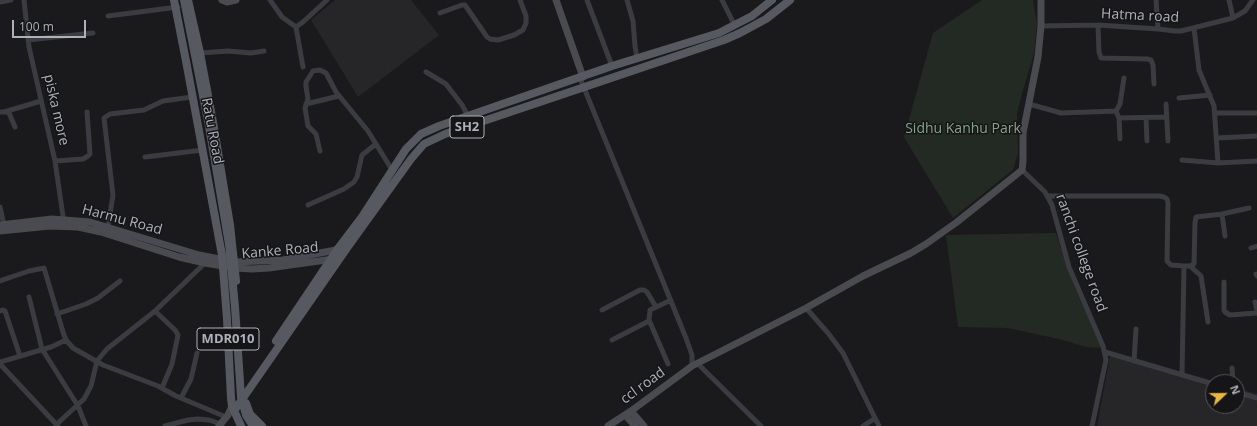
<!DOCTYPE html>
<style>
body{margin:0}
#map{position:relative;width:1257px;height:426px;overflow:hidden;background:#1a1a1c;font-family:"Open Sans",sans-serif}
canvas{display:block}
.north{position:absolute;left:1205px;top:374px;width:40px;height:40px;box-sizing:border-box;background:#151517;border:1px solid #525359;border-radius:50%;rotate:68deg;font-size:11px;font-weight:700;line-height:16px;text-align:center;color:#adb1bb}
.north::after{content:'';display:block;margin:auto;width:14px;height:18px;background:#ebb742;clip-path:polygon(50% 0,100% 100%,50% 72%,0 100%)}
.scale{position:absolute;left:12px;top:20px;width:74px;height:18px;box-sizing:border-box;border:2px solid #adb1bb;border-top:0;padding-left:5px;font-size:12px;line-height:14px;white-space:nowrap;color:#adb1bb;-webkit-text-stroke:3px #151517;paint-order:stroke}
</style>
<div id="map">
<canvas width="1257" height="426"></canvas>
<div class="north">N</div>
<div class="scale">100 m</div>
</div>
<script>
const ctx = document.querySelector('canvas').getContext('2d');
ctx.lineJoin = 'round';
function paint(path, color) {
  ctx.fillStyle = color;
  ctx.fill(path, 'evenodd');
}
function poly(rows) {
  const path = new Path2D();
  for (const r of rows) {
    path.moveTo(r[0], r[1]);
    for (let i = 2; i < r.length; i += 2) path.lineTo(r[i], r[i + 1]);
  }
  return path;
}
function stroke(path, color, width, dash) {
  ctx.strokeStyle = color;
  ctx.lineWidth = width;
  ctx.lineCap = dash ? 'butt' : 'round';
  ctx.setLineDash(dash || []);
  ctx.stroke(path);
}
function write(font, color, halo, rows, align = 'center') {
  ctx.font = font + ' "Open Sans",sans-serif';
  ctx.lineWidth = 3;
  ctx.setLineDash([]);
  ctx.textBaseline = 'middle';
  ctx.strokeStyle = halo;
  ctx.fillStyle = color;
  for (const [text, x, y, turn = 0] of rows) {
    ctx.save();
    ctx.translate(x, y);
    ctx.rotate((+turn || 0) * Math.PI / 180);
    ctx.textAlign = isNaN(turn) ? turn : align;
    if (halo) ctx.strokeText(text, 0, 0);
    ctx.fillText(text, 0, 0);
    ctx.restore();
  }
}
paint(poly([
 [335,0,411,0,439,35,358,97,311,20],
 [1111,351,1216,382,1213,382,1213,406,1237,406,1237,388,1257,394,1257,426,1097,426]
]), '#262629');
paint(poly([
 [982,0,1033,0,1037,24,1034,54,1023,90,1017,114,1018,153,1013,170,953,218,904,137,933,33],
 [1056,233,1074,286,1102,348,1086,347,1063,340,1008,328,958,327,946,235]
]), '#222a23');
stroke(poly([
 [24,0,29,47,55,161,64,223],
 [270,0,282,17,296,27,303,22,327,0],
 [587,0,612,66],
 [627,0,633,21,635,46,637,58],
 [722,0,735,26],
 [1156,0,1158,29],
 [1229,0,1233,18],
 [0,2,11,0],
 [440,13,462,5,465,5,487,37,490,39,498,40,514,35,523,30,526,23,526,16,520,0],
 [108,16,178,7],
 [1098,25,1099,52,1101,58,1147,59,1151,60,1153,65,1154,84],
 [1041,26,1098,25,1158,29,1175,31,1181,31,1233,18,1245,11,1253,0],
 [296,27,303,67],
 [1194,28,1199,70,1214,106,1218,163,1257,161],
 [28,40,93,33],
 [200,53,228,51,251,53,264,51],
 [426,72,446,84,462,105,468,116],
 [580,78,686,338,692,355,692,366],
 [1179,98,1210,95],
 [306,104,339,96],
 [1029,104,1061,113,1116,111,1119,118,1120,139],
 [1166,104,1168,141],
 [1116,111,1120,104,1124,78],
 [0,112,7,112,9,113,15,127],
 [4,112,41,101],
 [1215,113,1256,113],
 [1119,118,1167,117],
 [1146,118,1147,141],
 [1217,138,1257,136],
 [320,151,316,134,308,126,305,108,308,99,306,87,306,82,313,71,320,70,326,73,336,92,368,131,392,170],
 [145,157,203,150],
 [1182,160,1218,163],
 [55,161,83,159,88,156,90,154,87,112],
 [1022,170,1045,192,1052,205,1069,267,1103,346,1106,360,1092,426],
 [1047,196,1160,196,1164,197,1167,199,1168,203,1167,261,1171,265,1184,266,1182,375],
 [308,205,344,189,354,182,357,177,362,155,376,144],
 [0,207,4,225],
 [1222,214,1225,236],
 [108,227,113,195,104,118,110,114,144,110,163,101,192,97],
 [1251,248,1257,246],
 [1184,266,1190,266,1194,264,1195,223,1196,217,1222,214,1249,208],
 [1190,266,1201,276,1208,322],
 [1256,274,1257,276],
 [0,281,29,271,44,268,63,332,66,340,73,348,103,365,158,386,176,396,226,417],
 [1224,282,1224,310,1225,312,1230,315,1257,313],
 [29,297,42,349,78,406,86,426],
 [1255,302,1257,310],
 [806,308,828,333,843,353,879,426],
 [602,310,640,290,644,290,647,292,656,307],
 [0,311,3,310,5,311,20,356],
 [155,311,175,330,178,335,172,364,162,388],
 [57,314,86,304,98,298,120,281],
 [649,320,668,364],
 [612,340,647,322,649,320,650,310,671,300],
 [1105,352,1213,384],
 [1134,361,1136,329],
 [0,362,51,347,66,340],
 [697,363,761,426],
 [0,364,57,425,56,426],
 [1232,368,1233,382],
 [1237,392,1257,398],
 [181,398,191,379,197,353],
 [57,426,59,422,84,399,91,386,97,361,107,349,155,311,205,263],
 [165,426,188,420,198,419,209,420,221,424],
 [863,426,874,419]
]), '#3b3c41', 5);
stroke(poly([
 [222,0,227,2,236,0],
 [556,0,583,77],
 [0,225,52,219,90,222,199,255,235,262,283,260,341,249],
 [0,231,50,226,78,227,101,232,179,257,205,263,235,268,252,269,269,268,333,259],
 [631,411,644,426],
 [625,415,635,426],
 [219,426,228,415,232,406],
 [608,426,631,411,692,366,806,308,863,276,911,253,926,244,957,222,1022,170,1023,162,1023,133,1038,57,1041,26,1041,0]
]), '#494b51', 7);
stroke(poly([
 [174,0,186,61,222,255,227,319,231,398,232,406,241,426],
 [188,0,200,53,213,122,230,225,236,281],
 [276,341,337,250,362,217,406,149,421,134,439,126,612,66,719,33,752,16,772,0],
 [246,403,250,414,262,426],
 [234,411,347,248,411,159,424,144,445,134,724,40,740,33,766,19,790,0]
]), '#575960', 8);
stroke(poly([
 [184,0,209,126,229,244,235,307,241,397,246,415,253,426]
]), '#575960', 8);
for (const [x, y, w] of [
 [467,127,34],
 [228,339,62]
]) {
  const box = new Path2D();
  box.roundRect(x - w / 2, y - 11, w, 22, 3);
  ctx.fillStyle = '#151517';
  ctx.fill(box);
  stroke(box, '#adb1bb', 1);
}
write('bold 13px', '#adb1bb', null, [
 ["SH2",467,127],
 ["MDR010",228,339]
]);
write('14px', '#adb1bb', '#151517', [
 ["Hatma road",1140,16,3],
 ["piska more",56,110,77],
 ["Ratu Road",212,131,79],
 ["Harmu Road",122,220,15],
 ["Kanke Road",280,251,-5],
 ["ranchi college road",1081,253,70],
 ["ccl road",643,386,-36]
]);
write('14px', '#85a588', '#151517', [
 ["Sidhu Kanhu Park",963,129]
]);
</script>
